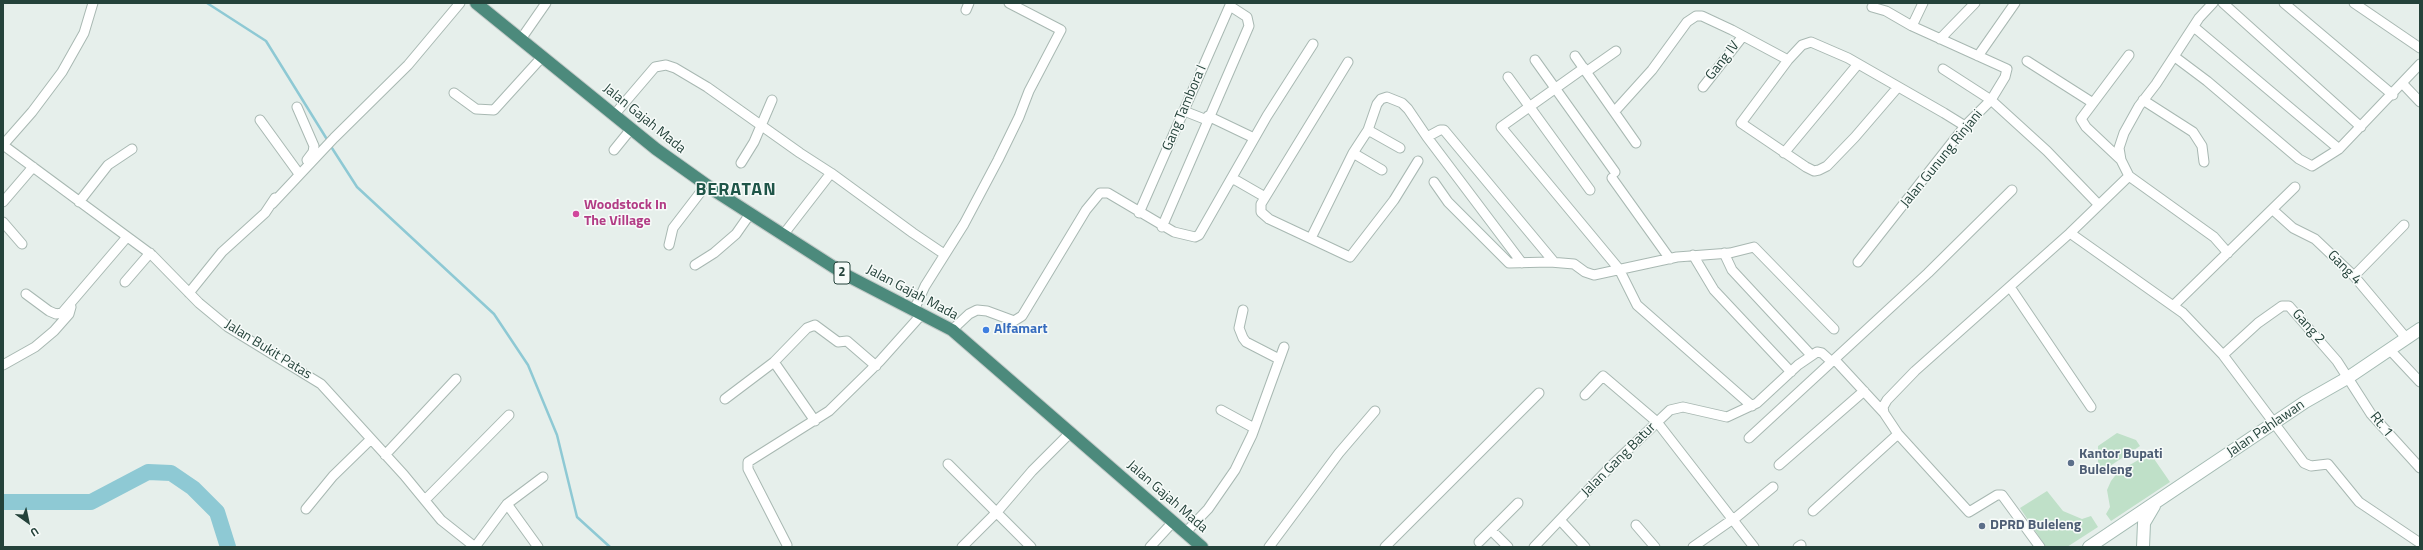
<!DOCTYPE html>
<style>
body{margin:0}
#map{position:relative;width:2423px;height:550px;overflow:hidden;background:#e6efeb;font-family:"Titillium Web",sans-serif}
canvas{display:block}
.frame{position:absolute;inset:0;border:4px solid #24423a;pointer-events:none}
.north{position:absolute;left:8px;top:502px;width:40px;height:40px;-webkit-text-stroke:3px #f7fbf9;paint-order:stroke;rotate:147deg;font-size:11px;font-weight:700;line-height:16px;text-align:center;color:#24423a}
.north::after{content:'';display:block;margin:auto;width:14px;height:18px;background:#24423a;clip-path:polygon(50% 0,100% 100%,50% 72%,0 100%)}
</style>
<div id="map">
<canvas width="2423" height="550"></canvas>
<div class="frame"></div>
<div class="north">U</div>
</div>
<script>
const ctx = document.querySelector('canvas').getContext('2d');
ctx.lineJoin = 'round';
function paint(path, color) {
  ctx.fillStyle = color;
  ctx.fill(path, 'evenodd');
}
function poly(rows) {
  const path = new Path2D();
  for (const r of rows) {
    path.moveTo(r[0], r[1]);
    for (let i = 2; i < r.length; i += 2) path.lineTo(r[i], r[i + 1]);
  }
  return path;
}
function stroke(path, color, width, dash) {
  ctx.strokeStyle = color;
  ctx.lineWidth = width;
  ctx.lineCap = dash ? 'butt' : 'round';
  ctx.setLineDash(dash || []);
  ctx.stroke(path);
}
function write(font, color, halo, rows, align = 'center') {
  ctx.font = font + ' "Titillium Web",sans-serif';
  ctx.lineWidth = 3;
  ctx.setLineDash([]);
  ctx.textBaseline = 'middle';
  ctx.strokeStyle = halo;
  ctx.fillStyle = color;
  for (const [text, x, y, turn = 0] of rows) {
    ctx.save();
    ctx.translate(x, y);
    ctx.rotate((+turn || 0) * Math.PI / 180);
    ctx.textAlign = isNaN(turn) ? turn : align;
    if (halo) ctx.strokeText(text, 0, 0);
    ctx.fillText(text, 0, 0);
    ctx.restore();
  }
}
paint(poly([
 [2117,433,2136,440,2140,446,2104,470,2098,464,2098,446],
 [2150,453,2170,482,2111,521,2106,514,2110,507,2107,490,2111,481,2118,472],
 [2047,491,2063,511,2082,519,2091,516,2098,527,2067,547,2046,547,2020,508]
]), '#bfe0c8');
stroke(poly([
 [207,3,266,41,328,141],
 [330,145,357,187,494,314,528,365,557,435,577,517,610,547]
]), '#8ec9d4', 2.5);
stroke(poly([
 [3,502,91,502,148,472,171,473,193,488,217,512,228,547]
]), '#8ec9d4', 16);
const minor = poly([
 [2213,3,2199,18,2156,84,2139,106,2124,133,2119,148,2121,160,2129,176,2214,237,2228,253],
 [2223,3,2361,127],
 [2284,3,2393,95],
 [2354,3,2420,48],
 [966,10,969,3],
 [1912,26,1923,3],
 [2194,27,2339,149],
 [521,39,546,3],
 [1940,39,1975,3],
 [1575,56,1636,143],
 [1978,56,2015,3],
 [2175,57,2207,81,2299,159,2312,166,2339,149,2420,64],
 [1535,60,1615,172],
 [2027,61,2093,103],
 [1348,62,1261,204,1261,212,1269,219,1350,257,1394,200,1418,161],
 [1584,68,1501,127,1619,269,1637,305,1752,406],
 [1943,69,1991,100,2047,151,2098,204],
 [1586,72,1616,51],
 [1508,77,1590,190],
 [2402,83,2420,102],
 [1703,87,1743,36],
 [1898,87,1855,137,1827,166,1819,170,1814,171,1806,167,1741,123,1788,60,1802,45,1811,42,1848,58,1944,113,1965,126],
 [454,93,476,109,494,110,543,56],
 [2143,100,2193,132,2202,146,2204,162],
 [297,107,314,146,313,152,307,160],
 [1184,111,1207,120],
 [1615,111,1652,70,1687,22,1696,16,1702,16,1732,30,1788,60],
 [614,115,655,67,666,65,675,68,707,87,800,153,831,173,913,233,944,254],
 [1208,116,1254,138],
 [260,120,297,171],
 [1368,130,1400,148],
 [1427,137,1440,130,1444,130,1554,262],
 [3,145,152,255,199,303,228,327,321,384,404,475,441,520,475,547],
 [3,145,32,112,62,72,84,33,93,3],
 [614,150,631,129],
 [1353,153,1382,170],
 [1784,153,1858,64],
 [2121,160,2086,127,2081,119,2129,55],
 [741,163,754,142,772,100],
 [1232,178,1265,197],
 [1612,178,1670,259],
 [1434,182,1448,202,1509,263,1550,262,1574,264,1585,272,1594,275,1677,257,1730,253,1754,247,1834,329],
 [3,202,33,167],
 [79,202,108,165,132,149],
 [272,204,334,138,408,65,460,3],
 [2273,210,2293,228,2315,239,2354,276,2407,339],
 [1139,213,1231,3],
 [3,222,22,244],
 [1162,227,1249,26,1247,17,1230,6],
 [2070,233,2183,313,2223,355,2304,463,2311,466,2328,464,2359,502,2420,543],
 [783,235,831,173],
 [1311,238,1353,153,1368,130,1377,104,1381,99,1387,97,1402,103,1408,109,1427,137,1522,263],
 [669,245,673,228,706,185],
 [1724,253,1732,270,1811,355],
 [1693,255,1714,290,1791,372],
 [1858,262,1965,126,1991,100,2005,77,2007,69,1912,26,1886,11,1872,7],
 [695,265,714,253,736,234,750,214],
 [2354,276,2404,225],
 [125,282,150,253],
 [2010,287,2091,407],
 [189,293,222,252,265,213,275,198],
 [26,294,49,311,56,314,62,313,127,237],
 [2174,305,2295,187],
 [914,310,925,286,964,224,998,160,1019,117,1029,91,1061,30,1009,3],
 [1243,310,1239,328,1243,338,1246,342,1279,359],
 [952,330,969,314,977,310,987,311,1014,321,1022,316,1086,210,1100,193,1108,193,1174,232,1195,237,1199,235,1267,116,1313,44],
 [2390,350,2420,382],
 [2223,355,2258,323,2282,306,2289,306,2337,361,2371,414,2420,468],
 [1835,360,1884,413],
 [3,365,35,347,54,331,69,314,71,307],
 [1585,395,1603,376,1657,422,1754,547],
 [725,399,774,362],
 [1221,410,1254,428],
 [815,421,774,362,807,328,815,325,838,342,847,341,876,366],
 [1749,438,1928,273,2012,190],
 [385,455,456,379],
 [948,464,1031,547],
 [1779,465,1864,391],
 [425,500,509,415],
 [507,504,538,547],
 [306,509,333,476,371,439],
 [1813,511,1898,434],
 [1560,520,1585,547],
 [1733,520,1773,487],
 [1636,525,1655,547],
 [1491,530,1518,503],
 [1185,533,1208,509,1235,470,1252,435,1284,347],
 [1479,542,1491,530,1508,547],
 [787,545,748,469,748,462,829,411,880,361,922,314],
 [475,547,507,504,543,477],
 [962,547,997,512,1032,471,1070,433],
 [1150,547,1172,523],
 [1269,547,1339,453,1375,411],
 [1385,547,1539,393],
 [1534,547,1611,466,1670,410,1683,407,1727,417,1757,403,1798,365,1817,352,1822,353,1832,362],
 [1693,547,1733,519],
 [1798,547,1801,545],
 [2040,547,2002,495,1997,495,1969,512,1898,434,1884,413,1883,407,1887,400,1915,371,2070,233,2129,176]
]);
const secondary = poly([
 [2089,547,2305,402,2349,377,2420,329],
 [2143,547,2144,523,2154,506]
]);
const trunk = poly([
 [476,3,656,149,715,191,846,275,952,330,1202,547]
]);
stroke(minor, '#a8b8b2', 11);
stroke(secondary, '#a4bbb3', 14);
stroke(trunk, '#c2cac8', 14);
stroke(minor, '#fff', 9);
stroke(secondary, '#fff', 12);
stroke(trunk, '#4c8a7c', 12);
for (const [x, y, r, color] of [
 [576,214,4,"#d1479c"],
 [986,330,4,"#3f7fe0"],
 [2071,463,4,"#5c6f8a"],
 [1982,526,4,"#5c6f8a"]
]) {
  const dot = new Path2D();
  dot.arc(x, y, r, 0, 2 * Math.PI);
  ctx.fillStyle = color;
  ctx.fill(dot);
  stroke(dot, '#f7fbf9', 1.5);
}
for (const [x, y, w] of [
 [842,273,16]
]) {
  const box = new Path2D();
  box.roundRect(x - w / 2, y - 11, w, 22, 3);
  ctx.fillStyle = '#f7fbf9';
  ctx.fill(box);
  stroke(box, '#24423a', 1);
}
write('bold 13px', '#24423a', null, [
 ["2",842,273]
]);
write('14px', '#24423a', '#f7fbf9', [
 ["Gang IV",1723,61,-52],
 ["Gang Tambora I",1185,108,-67],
 ["Jalan Gajah Mada",644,119,39],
 ["Jalan Gunung Rinjani",1942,159,-51],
 ["Gang 4",2344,268,45],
 ["Jalan Gajah Mada",912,293,28],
 ["Gang 2",2308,327,48],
 ["Jalan Bukit Patas",268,350,32],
 ["Rt. 1",2381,425,51],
 ["Jalan Pahlawan",2266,429,-34],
 ["Jalan Gang Batur",1619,460,-45],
 ["Jalan Gajah Mada",1167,497,41]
]);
write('bold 14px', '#b23c85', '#f7fbf9', [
 ["Woodstock In",584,206],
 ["The Village",584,222]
], 'left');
write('bold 14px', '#366cbe', '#f7fbf9', [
 ["Alfamart",994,330]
], 'left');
write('bold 14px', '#4e5e75', '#f7fbf9', [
 ["Kantor Bupati",2079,455],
 ["Buleleng",2079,471],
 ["DPRD Buleleng",1990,526]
], 'left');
ctx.letterSpacing = '1px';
write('bold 18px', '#1f5548', '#f7fbf9', [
 ["BERATAN",736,191]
]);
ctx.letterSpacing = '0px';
</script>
